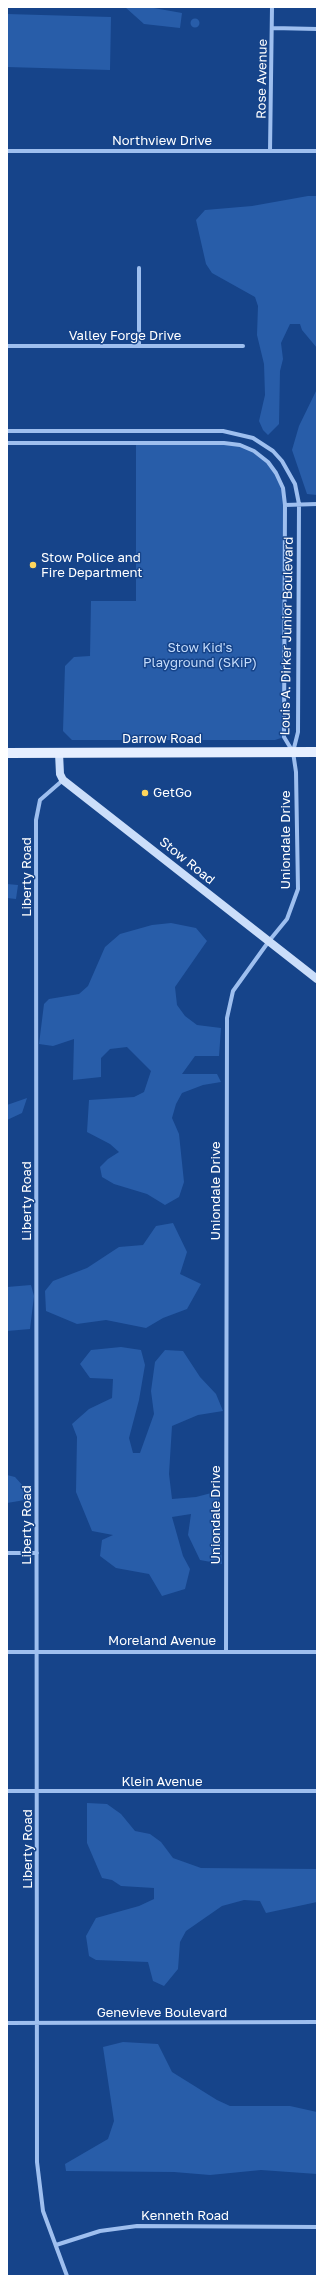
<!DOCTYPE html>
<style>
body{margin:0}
#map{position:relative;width:324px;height:2283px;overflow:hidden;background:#16448a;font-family:"Golos Text",sans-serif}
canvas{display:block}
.frame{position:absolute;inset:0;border:8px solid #fff;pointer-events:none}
</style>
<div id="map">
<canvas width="324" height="2283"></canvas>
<div class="frame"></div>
</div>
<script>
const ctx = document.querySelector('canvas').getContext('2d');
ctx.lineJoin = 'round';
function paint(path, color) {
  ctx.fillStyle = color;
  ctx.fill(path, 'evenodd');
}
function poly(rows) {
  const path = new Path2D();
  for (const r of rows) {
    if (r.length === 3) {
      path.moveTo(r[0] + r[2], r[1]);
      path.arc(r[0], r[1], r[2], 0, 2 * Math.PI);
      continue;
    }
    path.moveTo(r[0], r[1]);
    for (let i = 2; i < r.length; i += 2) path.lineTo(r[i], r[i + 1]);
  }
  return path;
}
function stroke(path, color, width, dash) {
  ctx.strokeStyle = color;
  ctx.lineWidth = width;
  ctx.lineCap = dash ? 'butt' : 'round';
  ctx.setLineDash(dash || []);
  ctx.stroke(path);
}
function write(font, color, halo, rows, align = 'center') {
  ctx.font = font + ' "Golos Text",sans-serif';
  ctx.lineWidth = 3;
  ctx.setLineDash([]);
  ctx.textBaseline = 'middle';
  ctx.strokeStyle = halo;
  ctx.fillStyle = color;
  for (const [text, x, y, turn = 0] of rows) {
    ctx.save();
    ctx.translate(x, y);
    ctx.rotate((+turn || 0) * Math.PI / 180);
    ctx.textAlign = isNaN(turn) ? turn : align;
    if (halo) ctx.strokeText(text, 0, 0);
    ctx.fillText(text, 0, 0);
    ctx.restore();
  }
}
paint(poly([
 [125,7,148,7,182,13,180,28,144,24],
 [7,14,111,17,110,70,7,67],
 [195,23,4.5],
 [308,196,317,196,317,348,302,330,300,324,290,324,281,343,283,359,280,371,279,424,268,435,263,430,259,421,265,395,264,364,257,335,258,306,255,297,212,273,206,264,196,220,205,210,252,206],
 [317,389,317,495,307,494,292,450,299,426],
 [136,443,224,443,240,445,254,451,268,462,283,488,284,737,275,740,72,740,63,731,65,666,74,657,90,656,91,601,136,601],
 [7,884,18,885,16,899,7,898],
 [171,923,196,928,207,941,175,987,177,1005,185,1016,197,1025,221,1028,219,1056,195,1056,182,1074,217,1074,221,1082,203,1085,182,1093,176,1104,172,1118,179,1134,184,1182,179,1197,165,1205,147,1194,114,1184,102,1177,100,1167,108,1159,119,1152,110,1144,87,1132,89,1100,134,1097,144,1092,151,1071,127,1047,110,1049,101,1058,101,1077,73,1080,74,1039,53,1046,39,1044,44,1004,49,999,79,994,88,986,105,947,120,934,152,925],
 [27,1098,22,1113,7,1120,7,1105],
 [173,1223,187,1252,180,1274,201,1284,187,1309,163,1318,146,1328,106,1320,77,1324,46,1311,45,1291,53,1281,87,1268,119,1247,143,1245,156,1226],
 [31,1285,34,1296,30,1329,7,1331,7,1287],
 [121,1347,141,1350,145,1365,139,1400,129,1438,133,1453,140,1453,154,1414,151,1391,155,1362,165,1350,183,1351,200,1377,216,1394,223,1411,198,1415,172,1426,169,1474,172,1499,196,1497,219,1491,222,1564,200,1560,188,1535,191,1514,172,1517,183,1556,190,1569,185,1589,162,1596,149,1574,116,1568,100,1556,102,1540,113,1535,92,1531,76,1492,77,1437,72,1424,89,1409,112,1398,113,1379,90,1378,80,1364,91,1350],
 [7,1475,15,1477,24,1487,25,1500,7,1503],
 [87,1803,107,1804,121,1814,135,1831,150,1834,161,1842,173,1858,201,1868,317,1869,317,1902,266,1913,260,1901,244,1900,222,1906,186,1931,180,1942,178,1969,164,1986,153,1981,148,1962,96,1960,89,1956,86,1936,96,1918,139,1906,154,1899,154,1888,121,1886,112,1880,102,1878,87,1843],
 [123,2042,158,2044,172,2072,217,2100,230,2106,290,2106,317,2112,317,2174,261,2170,210,2175,174,2172,66,2171,65,2164,108,2139,114,2121,103,2047]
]), '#285da9');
stroke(poly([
 [273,28,317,29],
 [7,151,317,151],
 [270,151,272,7],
 [139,268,139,345],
 [7,346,243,346],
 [7,431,223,431,253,438,273,451,282,461,295,484,299,504,298,732,293,752],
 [7,443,224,443,240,445,254,451,268,462,276,473,283,488,285,505,284,737,293,752,296,772,298,889,287,919,269,941,233,991,227,1018,226,1651],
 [285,505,317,504],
 [63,780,40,800,36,820,37,2162,43,2211,67,2276],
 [7,1553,37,1553],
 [7,1652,317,1652],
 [7,1791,317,1791],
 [7,2023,317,2022],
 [56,2245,100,2231,137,2226,317,2227]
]), '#9ebfef', 4);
stroke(poly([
 [59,753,60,774,63,780,317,979]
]), '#cbdefa', 8);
stroke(poly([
 [7,753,317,752]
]), '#e6efff', 10);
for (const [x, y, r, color] of [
 [33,565,4,"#ffd65c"],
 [145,793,4,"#ffd65c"]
]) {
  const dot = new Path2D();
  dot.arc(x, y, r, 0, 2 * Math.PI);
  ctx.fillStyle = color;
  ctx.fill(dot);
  stroke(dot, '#16448a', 1.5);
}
write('13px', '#fff', '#16448a', [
 ["Rose Avenue",262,79,-89],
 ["Northview Drive",162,141],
 ["Valley Forge Drive",125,336],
 ["Louis A. Dirker Junior Boulevard",287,636,-89],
 ["Darrow Road",162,739],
 ["Uniondale Drive",286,840,-90],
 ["Stow Road",187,861,39],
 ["Liberty Road",27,877,-90],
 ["Uniondale Drive",216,1191,-90],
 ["Liberty Road",27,1201,-90],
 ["Uniondale Drive",216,1515,-90],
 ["Liberty Road",27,1525,-90],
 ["Moreland Avenue",162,1641],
 ["Klein Avenue",162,1782],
 ["Liberty Road",28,1849,-90],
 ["Genevieve Boulevard",162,2013],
 ["Kenneth Road",185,2216]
]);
write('13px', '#fff', '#16448a', [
 ["Stow Police and",41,558],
 ["Fire Department",41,573],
 ["GetGo",153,793]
], 'left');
write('13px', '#c4dbfb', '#16448a', [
 ["Stow Kid's",200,648],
 ["Playground (SKiP)",200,663]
]);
</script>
